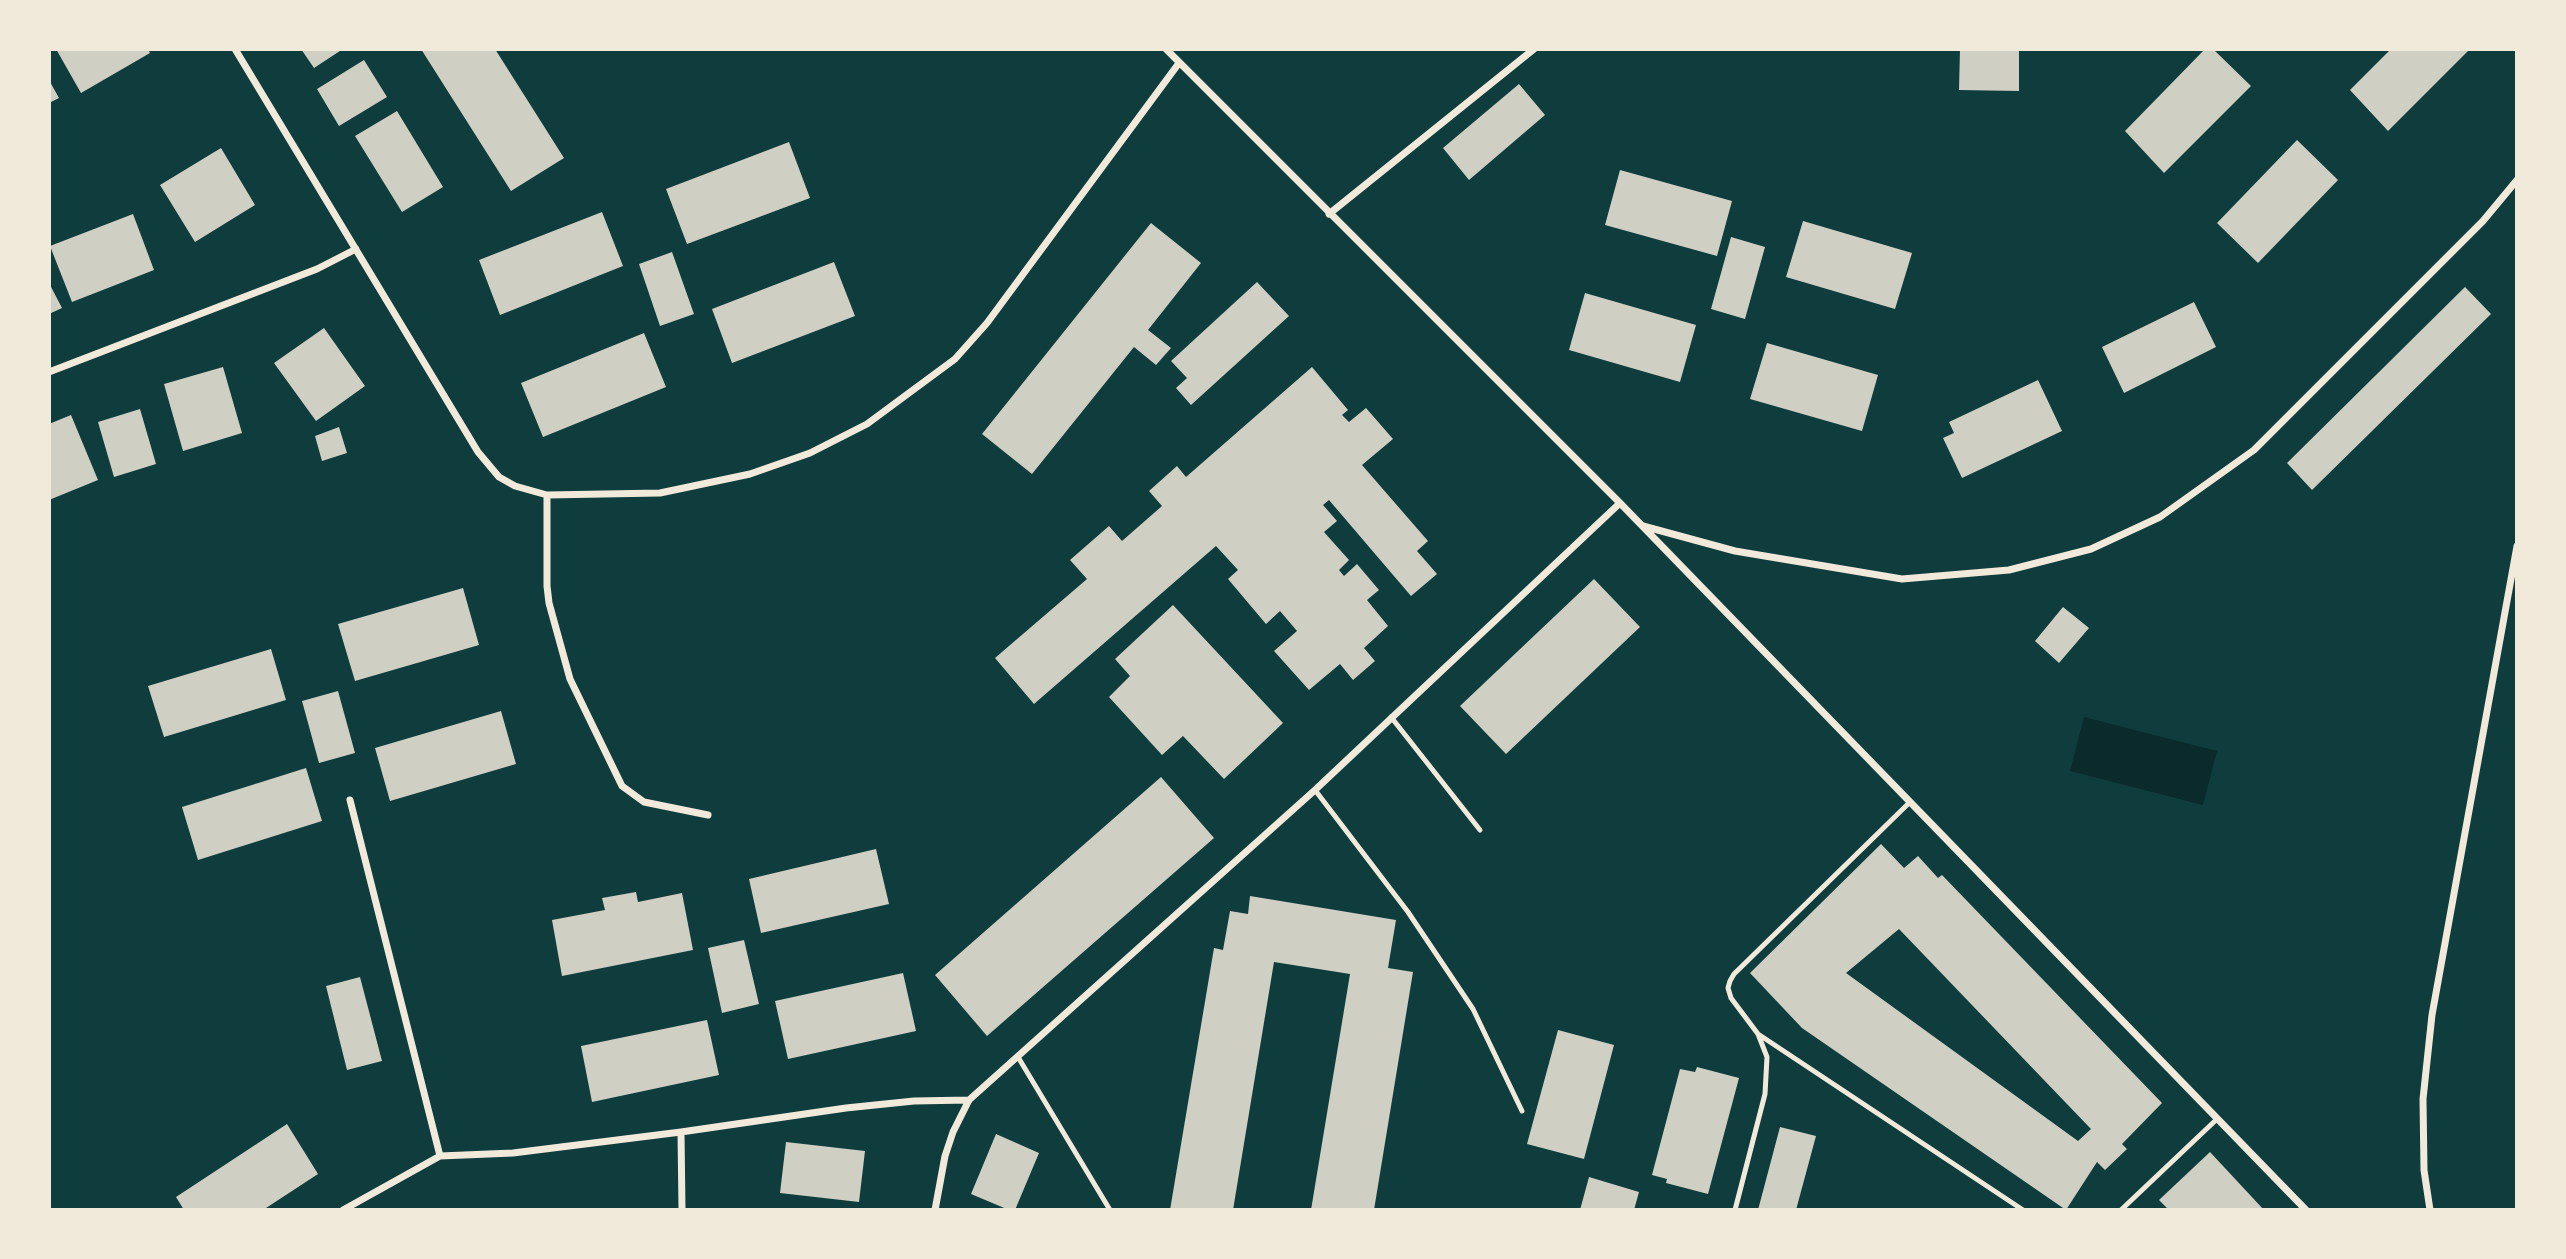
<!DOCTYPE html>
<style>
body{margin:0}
#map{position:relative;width:2566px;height:1259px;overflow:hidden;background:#0f3d3e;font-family:"Titillium Web",sans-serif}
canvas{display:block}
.frame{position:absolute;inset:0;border:51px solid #f1e9da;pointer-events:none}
</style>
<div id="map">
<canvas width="2566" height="1259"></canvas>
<div class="frame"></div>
</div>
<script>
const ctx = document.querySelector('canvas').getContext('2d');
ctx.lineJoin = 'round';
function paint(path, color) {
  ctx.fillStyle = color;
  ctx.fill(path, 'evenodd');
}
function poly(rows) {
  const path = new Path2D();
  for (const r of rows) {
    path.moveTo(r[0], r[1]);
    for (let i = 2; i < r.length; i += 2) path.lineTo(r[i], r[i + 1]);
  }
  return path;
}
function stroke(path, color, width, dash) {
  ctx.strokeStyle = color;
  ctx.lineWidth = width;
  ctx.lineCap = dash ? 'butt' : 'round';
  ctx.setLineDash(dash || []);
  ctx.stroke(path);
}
paint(poly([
 [2084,717,2217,751,2203,805,2070,771]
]), '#0a2a2b');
paint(poly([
 [56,49,148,49,150,53,81,93],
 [301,49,343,49,314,68],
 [421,49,495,49,564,158,511,191],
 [1960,49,2019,50,2019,91,1959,90],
 [2205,49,2213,49,2251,86,2164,173,2125,131],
 [2391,49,2470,49,2388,131,2350,90],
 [364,60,387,97,339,126,317,89],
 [49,80,59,98,49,103],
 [1519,84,1545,115,1469,180,1443,148],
 [397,111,443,187,402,212,355,136],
 [2297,140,2338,180,2258,263,2217,223],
 [789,142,810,198,687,244,666,189],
 [221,148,255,205,195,242,160,185],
 [1620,170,1732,201,1717,256,1605,225],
 [602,212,623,266,500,315,479,260],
 [133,214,154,270,72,302,50,246],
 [1803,221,1912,253,1895,309,1786,277],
 [1151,223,1201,263,1148,330,1171,348,1156,365,1134,347,1032,474,982,434],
 [1731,237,1765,247,1745,319,1711,309],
 [672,252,694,314,660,326,639,264],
 [834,262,855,316,732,363,712,309],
 [1257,282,1289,316,1191,405,1176,388,1187,378,1171,361],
 [49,283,62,308,49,314],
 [2465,287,2491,314,2312,490,2287,463],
 [1585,293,1696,325,1680,382,1569,350],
 [2194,302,2216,347,2124,393,2102,347],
 [324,328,365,386,316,421,274,363],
 [644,333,666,387,543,437,521,383],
 [1767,343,1878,375,1862,431,1750,399],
 [223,367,242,433,183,451,164,384],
 [1312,367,1348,410,1342,415,1349,422,1366,408,1393,439,1362,465,1428,541,1417,551,1437,574,1411,596,1329,500,1323,505,1337,521,1324,532,1349,560,1339,570,1344,576,1357,564,1379,590,1367,600,1388,626,1364,648,1375,661,1353,680,1340,664,1309,690,1274,651,1297,631,1280,611,1266,624,1228,579,1238,570,1216,546,1034,704,995,658,1087,579,1070,560,1109,526,1122,541,1162,506,1149,491,1177,466,1186,477],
 [2038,380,2062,431,1962,478,1943,438,1954,433,1949,422],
 [140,409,156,464,114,477,98,422],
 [71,415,98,480,49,500,49,424],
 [339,427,347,453,322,461,315,436],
 [1594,579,1640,627,1506,754,1460,706],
 [463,588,479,645,355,681,338,624],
 [1173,605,1283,723,1224,779,1183,736,1162,755,1109,697,1130,676,1115,659],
 [2063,607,2089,628,2059,663,2035,641],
 [271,649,286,700,164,737,148,686],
 [338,691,355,753,319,763,302,701],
 [501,711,516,764,390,801,375,748],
 [306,768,322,821,198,860,182,807],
 [1161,777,1214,838,987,1036,935,975],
 [1881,844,1904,868,1918,856,1938,878,1942,875,2162,1103,2122,1144,2127,1149,2105,1170,2097,1162,2066,1210,1802,1028,1750,973],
 [1899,929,2091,1129,2078,1141,1846,973],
 [876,849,889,904,761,933,749,879],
 [636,892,638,902,682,893,693,950,562,976,552,920,605,910,602,898],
 [1250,896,1396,920,1388,968,1413,972,1374,1210,1311,1210,1350,974,1274,962,1233,1210,1170,1210,1214,948,1223,950,1230,911,1248,914],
 [744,940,759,1004,722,1013,708,948],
 [903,973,916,1031,788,1059,775,1001],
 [360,977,382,1061,347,1070,326,986],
 [707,1020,719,1075,592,1102,581,1046],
 [1558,1030,1614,1045,1584,1159,1527,1144],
 [1697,1067,1739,1078,1708,1194,1666,1183,1667,1179,1652,1175,1680,1069,1695,1072],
 [287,1124,318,1174,263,1210,184,1210,176,1197],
 [1780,1127,1816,1136,1796,1210,1758,1210],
 [996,1134,1039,1153,1015,1210,1009,1210,971,1194],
 [786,1142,865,1151,859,1202,780,1193],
 [2210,1152,2264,1210,2169,1210,2159,1200],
 [1589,1177,1639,1192,1634,1210,1580,1210]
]), '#cfcfc3');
stroke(poly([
 [1391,717,1480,830],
 [1315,790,1408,912,1473,1009,1522,1111],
 [1758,1034,2023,1210],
 [1018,1057,1110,1210],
 [1735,1210,1765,1094,1767,1057,1758,1034,1731,998,1728,988,1730,981,1734,974,1910,802],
 [2121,1210,2217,1119]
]), '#f1e9da', 5);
stroke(poly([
 [235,49,478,452,499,477,515,486,547,495,660,493,750,474,810,453,867,424,955,359,987,323,1179,63],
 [1166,49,1620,503,2306,1210],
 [1329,214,1534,49],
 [49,372,317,269,356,249],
 [547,495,547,586,549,603,570,679,622,786,644,802,708,815],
 [1643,526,1735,551,1902,579,2009,570,2091,549,2160,517,2254,450,2483,221,2517,180],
 [350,800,440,1156],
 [681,1132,682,1210],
 [343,1210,440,1156,513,1153,681,1132,846,1108,914,1101,969,1100],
 [935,1210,945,1156,953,1132,969,1100,1315,790,1620,503],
 [2430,1210,2424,1170,2423,1099,2432,1015,2517,546]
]), '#f1e9da', 7);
</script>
